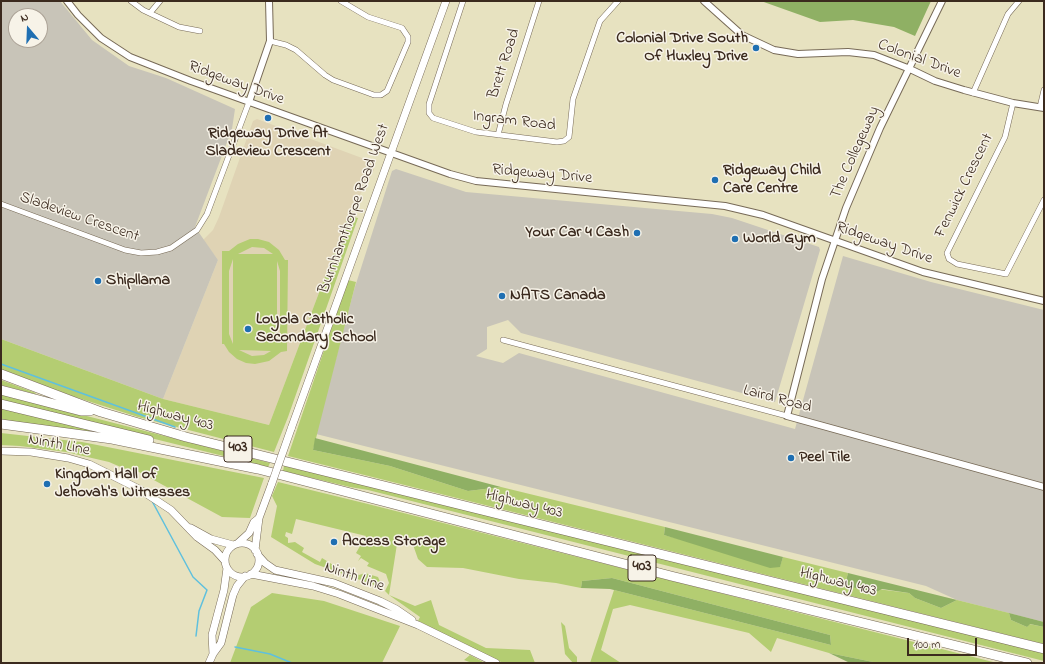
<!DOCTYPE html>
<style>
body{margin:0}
#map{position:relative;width:1045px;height:664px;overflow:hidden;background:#e7e2c0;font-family:"Indie Flower",sans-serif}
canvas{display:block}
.frame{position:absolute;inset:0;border:2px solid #3b2a1e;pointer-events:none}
.north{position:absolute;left:8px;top:8px;width:40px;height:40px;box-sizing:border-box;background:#f7f3e8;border:1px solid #aca397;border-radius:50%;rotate:341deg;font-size:11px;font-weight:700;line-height:16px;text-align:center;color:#3b2a1e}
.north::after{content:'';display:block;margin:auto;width:14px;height:18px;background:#1f6fb2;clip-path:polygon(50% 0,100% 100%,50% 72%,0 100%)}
.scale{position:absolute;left:907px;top:638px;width:70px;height:18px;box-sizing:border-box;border:2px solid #3b2a1e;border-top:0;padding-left:5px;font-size:12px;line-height:14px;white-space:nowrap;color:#3b2a1e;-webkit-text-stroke:3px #f7f3e8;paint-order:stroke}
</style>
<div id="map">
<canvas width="1045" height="664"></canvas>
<div class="frame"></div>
<div class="north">N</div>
<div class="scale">100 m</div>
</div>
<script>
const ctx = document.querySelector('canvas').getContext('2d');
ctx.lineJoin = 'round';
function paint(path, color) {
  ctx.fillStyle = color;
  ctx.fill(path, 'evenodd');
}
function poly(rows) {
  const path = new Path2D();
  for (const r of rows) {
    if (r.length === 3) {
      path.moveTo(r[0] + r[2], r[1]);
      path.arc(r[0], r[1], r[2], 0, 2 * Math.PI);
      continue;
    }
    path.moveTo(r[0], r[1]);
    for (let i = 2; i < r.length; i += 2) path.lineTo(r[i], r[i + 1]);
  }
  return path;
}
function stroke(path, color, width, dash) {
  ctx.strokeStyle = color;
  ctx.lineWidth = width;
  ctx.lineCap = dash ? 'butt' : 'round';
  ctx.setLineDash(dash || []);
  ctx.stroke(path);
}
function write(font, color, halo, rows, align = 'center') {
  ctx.font = font + ' "Indie Flower",sans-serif';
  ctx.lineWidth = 3;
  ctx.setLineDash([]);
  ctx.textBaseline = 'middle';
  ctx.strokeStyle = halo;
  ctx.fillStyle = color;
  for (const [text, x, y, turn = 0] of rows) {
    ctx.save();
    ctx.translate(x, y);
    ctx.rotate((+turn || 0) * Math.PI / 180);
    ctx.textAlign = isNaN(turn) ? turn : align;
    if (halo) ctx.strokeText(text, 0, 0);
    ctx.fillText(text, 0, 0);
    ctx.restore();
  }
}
paint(poly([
 [257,119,370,161,374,170,348,216,269,425,163,399,218,260,203,240,213,230,219,217,253,121]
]), '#dfd3b4');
paint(poly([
 [1,1,60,1,92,40,129,66,166,78,235,109,232,129,195,227,218,260,163,399,1,339],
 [16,16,40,16,40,40,16,40],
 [396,169,466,192,712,214,732,218,819,247,820,250,775,402,521,333,508,320,487,327,487,349,476,356,503,363,519,353,795,429,843,256,931,282,1044,310,1044,622,957,600,926,586,316,434,354,290,392,171]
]), '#c8c4b8');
paint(poly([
 [348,216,358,218,288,417,274,452,138,417,72,396,1,369,1,339,163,399,269,425],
 [250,239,258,239,269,242,279,250,285,260,288,260,287,351,281,352,269,361,255,364,246,363,237,359,229,352,224,344,222,344,222,251,229,251,238,244],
 [252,247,264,248,273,254,238,254],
 [233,259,233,344,229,334,229,271],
 [277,261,280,271,280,333,277,343],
 [239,350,271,351,264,355,252,356],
 [348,280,356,282,313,450,390,466,468,491,501,487,665,527,664,535,780,566,783,557,848,573,845,585,909,593,915,598,941,608,957,600,1009,613,1011,620,1027,627,1029,624,1044,627,1044,644,288,456],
 [1,380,36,393,35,394,1,385],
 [1,394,270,463,268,467,1,401],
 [1,408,90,430,89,432,1,420],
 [1,433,82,442,264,478,250,518,222,517,139,472,130,471,109,462,66,452,20,446,1,445],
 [284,466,375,487,1044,653,1044,661,368,490,350,487,283,471],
 [278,482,368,504,997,663,878,663,829,653,777,638,771,652,749,633,630,605,613,609,601,650,621,663,590,663,614,590,831,645,830,635,612,578,582,581,581,588,556,583,519,579,463,568,427,567,418,559,412,542,397,544,389,595,415,606,431,600,439,625,486,648,530,650,535,663,503,663,418,621,420,617,389,595,385,591,389,583,386,574,367,566,369,563,361,558,358,561,361,556,356,553,366,536,296,519,292,534,286,532,285,536,288,538,288,543,295,542,304,548,302,552,320,562,322,558,338,568,359,575,365,573,378,577,381,584,380,587,315,564,271,537,277,506,272,496],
 [272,593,324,601,400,626,382,663,230,663,251,607],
 [561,622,565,626,569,648,577,657,577,663,573,663,565,654],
 [470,655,485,663,472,663,464,660]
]), '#b4cd72');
paint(poly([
 [761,1,931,1,915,36,894,27,853,20,820,22],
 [315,438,501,487,468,491,390,466,313,450],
 [665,527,783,557,780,567,770,568,664,535],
 [848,573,957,600,941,608,915,598,909,593,882,589,874,593,845,585],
 [612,578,830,635,831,645,610,589,581,588,582,581],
 [1009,613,1044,622,1044,627,1030,624,1027,627,1011,620],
 [829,653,878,663,850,663]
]), '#8fb064');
stroke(poly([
 [1,364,175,427],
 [152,501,193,577,207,590,199,611,196,636],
 [235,647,270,654,292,663]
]), '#5fc0dd', 1.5);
const minor = poly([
 [131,1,143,10,179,27,200,31],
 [463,1,429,104,429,113,433,118,476,132,557,142,564,141,569,137,573,99,600,21,618,1],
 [150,13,160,1],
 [270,41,286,45,296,50,325,75,333,80,374,95,381,95,387,91,408,42,408,37,402,28,368,17,341,1],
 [973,93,1008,14,1019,1],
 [1013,103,1005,137,947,253,949,259,957,264,1006,274,1044,200],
 [1040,107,1044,90],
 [498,135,506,104,539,1],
 [1,204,125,250,141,253,157,252,171,248,197,230,207,214,249,102],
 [503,340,787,416]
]);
const tertiary = poly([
 [67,1,78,15,101,38,130,57,191,81,450,174,476,181,725,206,763,215,923,272,1044,301],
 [704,1,742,35,774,50,798,54,848,52,874,55,910,69,935,81,964,90,1013,103,1044,108],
 [942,1,880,128,846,208,822,279,787,416,1044,487],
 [249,102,270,41,269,1]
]);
const secondary = poly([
 [291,429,446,1],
 [1,451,31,452,68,458,89,464,139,489,171,510,197,537,215,550,225,561],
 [191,528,211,539,233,545],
 [238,543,249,533,254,522,259,518],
 [242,560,17],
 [255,550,259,518,272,483],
 [257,554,265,563,275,570,334,583,380,601,396,609,412,620],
 [251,574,313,586,339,594,418,625,496,663],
 [213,654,212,635,224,590,227,568],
 [209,663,213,654,221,643,233,595,237,586,245,576]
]);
const motorway = poly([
 [1,374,101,412,186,437,1044,649],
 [1,390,81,411,90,411],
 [1,404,149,440],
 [1,424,112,439,258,469,671,576,1027,663]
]);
stroke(minor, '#776a57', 6);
stroke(tertiary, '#776a57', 8);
stroke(secondary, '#776a57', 8);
stroke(motorway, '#776a57', 10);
stroke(minor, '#fff', 5);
stroke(tertiary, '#fff', 6);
stroke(secondary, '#fff', 7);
stroke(motorway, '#fff', 9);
const secondaryBridge = poly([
 [272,483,291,429]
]);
stroke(secondaryBridge, '#776a57', 8, []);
stroke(secondaryBridge, '#fff', 7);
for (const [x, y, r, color] of [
 [756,48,4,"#1f6fb2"],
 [268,118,4,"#1f6fb2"],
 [715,180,4,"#1f6fb2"],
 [637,233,4,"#1f6fb2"],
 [735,239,4,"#1f6fb2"],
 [98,281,4,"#1f6fb2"],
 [502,296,4,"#1f6fb2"],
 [248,329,4,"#1f6fb2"],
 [791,458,4,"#1f6fb2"],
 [47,484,4,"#1f6fb2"],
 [334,542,4,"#1f6fb2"]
]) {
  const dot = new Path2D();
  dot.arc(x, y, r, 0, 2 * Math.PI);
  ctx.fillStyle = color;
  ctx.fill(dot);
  stroke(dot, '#f7f3e8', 1.5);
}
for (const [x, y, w] of [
 [238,449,28],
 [642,568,28]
]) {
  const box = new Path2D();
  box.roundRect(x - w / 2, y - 13, w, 26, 3);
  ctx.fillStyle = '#f7f3e8';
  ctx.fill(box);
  stroke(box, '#3b2a1e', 1);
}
write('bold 15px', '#3b2a1e', null, [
 ["403",238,449],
 ["403",642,568]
]);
write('bold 16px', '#3b2a1e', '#f7f3e8', [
 ["Colonial Drive South",748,39,"right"],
 ["Of Huxley Drive",748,57,"right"],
 ["Ridgeway Drive At",268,134,"center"],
 ["Sladeview Crescent",268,152,"center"],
 ["Ridgeway Child",723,171],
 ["Care Centre",723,189],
 ["Your Car 4 Cash",629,233,"right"],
 ["World Gym",743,239],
 ["Shipllama",106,281],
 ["NATS Canada",510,296],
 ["Loyola Catholic",256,320],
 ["Secondary School",256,338],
 ["Peel Tile",799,458],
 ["Kingdom Hall of",55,475],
 ["Jehovah's Witnesses",55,493],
 ["Access Storage",342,542]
], 'left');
write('16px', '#3b2a1e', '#f7f3e8', [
 ["Colonial Drive",919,60,20],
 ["Brett Road",505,64,-72],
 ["Ridgeway Drive",236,84,20],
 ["Ingram Road",514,122,7],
 ["The Collegeway",856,153,-66],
 ["Ridgeway Drive",542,175,5],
 ["Fenwick Crescent",965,186,-64],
 ["Burnhamthorpe Road West",355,209,-70],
 ["Sladeview Crescent",79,218,19],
 ["Ridgeway Drive",884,244,19],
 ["Laird Road",777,400,15],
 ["Highway 403",175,417,15],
 ["Ninth Line",59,446,11],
 ["Highway 403",524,505,14],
 ["Ninth Line",354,578,19],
 ["Highway 403",838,583,14]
]);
</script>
